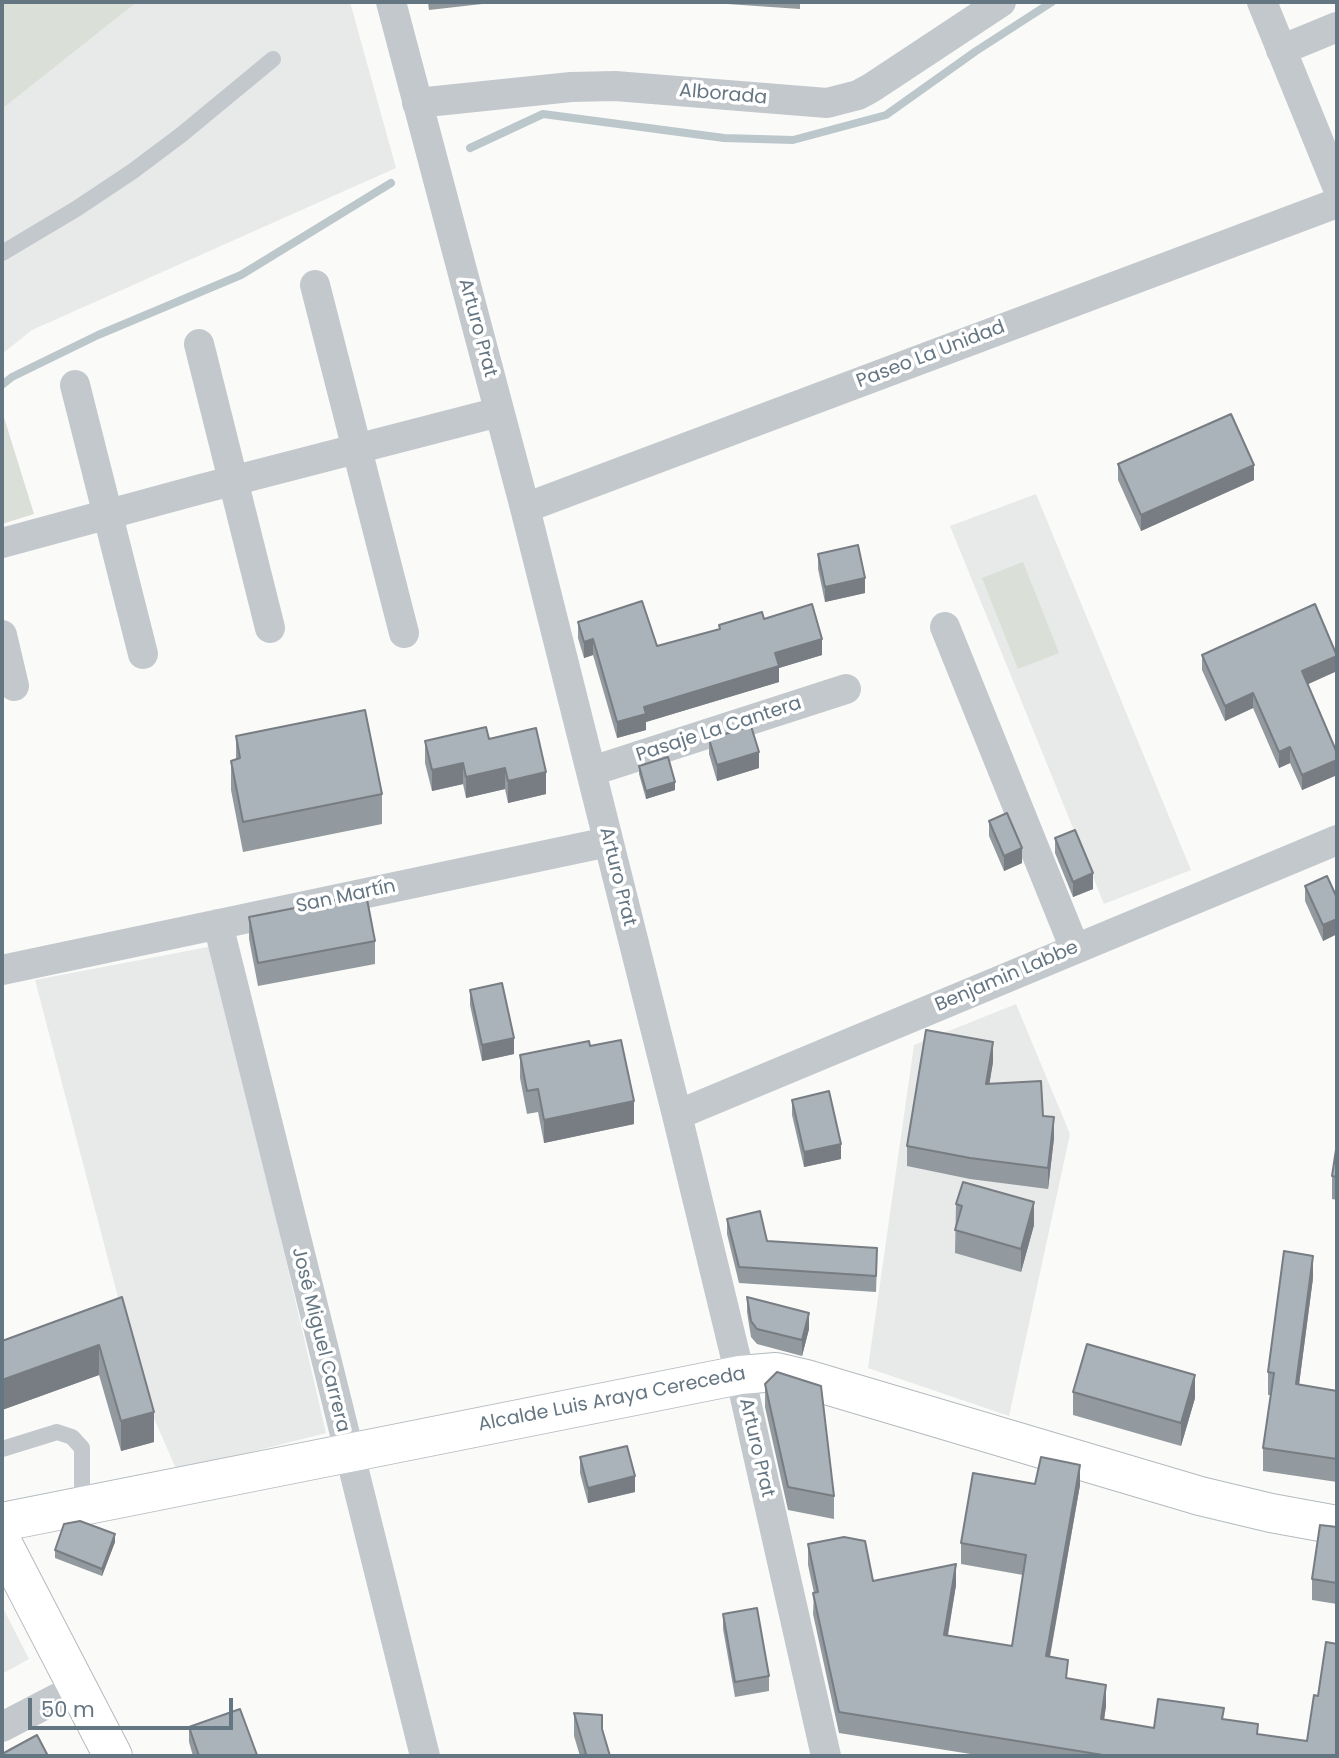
<!DOCTYPE html>
<meta charset="utf-8">
<style>
body{margin:0}
#map{position:relative;width:1339px;height:1758px;overflow:hidden;background:#fafaf8;font-family:Poppins,sans-serif}
canvas{display:block}
.frame{position:absolute;inset:0;border:4px solid #657683;pointer-events:none}
.scale{position:absolute;left:28px;top:1698px;width:205px;height:32px;box-sizing:border-box;border:4px solid #657683;border-top:0;padding-left:9px;font-size:21px;line-height:24px;white-space:nowrap;color:#657683;-webkit-text-stroke:5px #fff;paint-order:stroke}
</style>
<div id="map">
<canvas width="1339" height="1758"></canvas>
<div class="frame"></div>
<div class="scale">50 m</div>
</div>
<script>
const ctx = document.querySelector('canvas').getContext('2d');
ctx.lineJoin = 'round';
function paint(path, color) {
  ctx.fillStyle = color;
  ctx.fill(path, 'evenodd');
}
function poly(rows) {
  const path = new Path2D();
  for (const r of rows) {
    path.moveTo(r[0], r[1]);
    for (let i = 2; i < r.length; i += 2) path.lineTo(r[i], r[i + 1]);
  }
  return path;
}
function stroke(path, color, width, dash) {
  ctx.strokeStyle = color;
  ctx.lineWidth = width;
  ctx.lineCap = dash ? 'butt' : 'round';
  ctx.setLineDash(dash || []);
  ctx.stroke(path);
}
function write(font, color, halo, rows, align = 'center') {
  ctx.font = font + ' Poppins,sans-serif';
  ctx.lineWidth = 7;
  ctx.setLineDash([]);
  ctx.textBaseline = 'middle';
  ctx.strokeStyle = halo;
  ctx.fillStyle = color;
  for (const [text, x, y, turn = 0] of rows) {
    ctx.save();
    ctx.translate(x, y);
    ctx.rotate((+turn || 0) * Math.PI / 180);
    ctx.textAlign = isNaN(turn) ? turn : align;
    if (halo) ctx.strokeText(text, 0, 0);
    ctx.fillText(text, 0, 0);
    ctx.restore();
  }
}
paint(poly([
 [137,2,350,2,396,168,32,330,2,354,2,109],
 [1036,494,1191,870,1104,904,950,526],
 [213,946,326,1433,177,1471,143,1393,35,980],
 [1016,1004,1070,1134,1009,1416,868,1368,914,1045],
 [2,1606,29,1659,2,1674]
]), '#e8e9e9');
paint(poly([
 [2,2,137,2,2,109],
 [2,411,34,514,2,524],
 [1023,562,1059,653,1018,669,982,578]
]), '#dadfd7');
stroke(poly([
 [470,148,543,114,724,138,793,140,886,115,976,51,1052,2],
 [2,385,12,377,98,335,241,275,391,183]
]), '#bbc7cb', 8);
const secondary = poly([
 [2,1522,740,1375,776,1372,806,1379,1200,1496,1271,1513,1337,1525]
]);
const primary = poly([
 [2,1542,113,1756]
]);
stroke(secondary, '#b3babf', 40);
stroke(primary, '#b5babe', 40);
stroke(poly([
 [2,253,76,209,133,171,181,135,273,59],
 [2,1449,57,1432,72,1437,82,1448,82,1505]
]), '#c3c8cc', 16);
stroke(poly([
 [391,2,525,508,677,1115,740,1375,826,1756],
 [1262,2,1337,186],
 [1281,50,1337,27],
 [417,103,571,87,615,86,827,103,858,95,871,88,1001,2],
 [315,285,404,633],
 [199,344,270,628],
 [75,385,143,654],
 [525,508,1337,203],
 [2,543,201,489,499,412],
 [945,627,1075,949],
 [2,635,14,686],
 [592,771,846,689],
 [218,924,425,1756],
 [2,970,608,842],
 [677,1115,1337,840],
 [2,1727,77,1688]
]), '#c3c8cc', 30);
stroke(secondary, '#fff', 38);
stroke(primary, '#fff', 38);
paint(poly([
 [428,2,500,2,429,10],
 [698,2,800,2,800,9],
 [1118,464,1254,480,1141,531,1118,480],
 [818,554,865,593,825,602,818,569],
 [764,619,822,655,779,668,779,682,646,722,646,730,617,738,593,655,584,658,578,638,578,622,657,646,719,629,719,625],
 [1202,655,1337,655,1337,671,1307,684,1337,753,1337,775,1302,790,1290,763,1279,768,1253,708,1225,721,1202,670],
 [236,736,382,794,382,824,243,852,231,790,231,761,236,759],
 [489,739,546,794,508,803,505,789,466,798,463,784,432,791,425,763,425,741],
 [709,739,759,768,717,781,709,754],
 [639,766,675,790,646,799,639,774],
 [989,821,1022,863,1004,871,989,836],
 [1055,838,1093,889,1073,897,1055,853],
 [1305,886,1337,898,1337,934,1323,941,1305,901],
 [249,917,375,941,375,964,258,986,249,939],
 [470,990,514,1054,482,1061,470,1005],
 [590,1046,634,1124,544,1143,538,1112,527,1114,520,1078,520,1055],
 [993,1062,989,1084,1043,1116,1054,1138,1048,1189,970,1179,907,1166,907,1146],
 [792,1100,841,1159,804,1167,792,1115],
 [1337,1143,1337,1200,1332,1199,1332,1176],
 [956,1204,1034,1225,1021,1272,955,1253],
 [727,1219,767,1241,877,1264,876,1292,739,1283,727,1234],
 [1313,1278,1299,1385,1337,1391,1337,1482,1263,1471,1263,1448,1271,1395,1268,1395,1268,1372],
 [122,1297,154,1442,121,1451,99,1375,2,1410,2,1341],
 [747,1297,809,1329,802,1356,757,1344,751,1337,747,1312],
 [765,1384,834,1496,834,1519,788,1510,765,1407],
 [1073,1392,1195,1398,1181,1446,1073,1415],
 [580,1457,635,1492,588,1503,580,1473],
 [1035,1484,1080,1485,1050,1657,1068,1679,1106,1706,1104,1720,1154,1728,1224,1719,1258,1734,1337,1756,983,1756,839,1733,813,1614,814,1593,808,1565,808,1544,873,1581,956,1585,948,1636,1012,1646,1023,1575,961,1564,961,1543],
 [1337,1527,1337,1604,1312,1600,1312,1579],
 [115,1542,102,1576,55,1558,55,1550],
 [723,1614,769,1676,769,1691,735,1697,723,1629],
 [574,1713,602,1729,610,1756,580,1756,574,1736],
 [189,1727,257,1756,193,1756,189,1742]
]), '#929a9f');
paint(poly([
 [1254,465,1254,480,1141,531,1141,515],
 [865,578,865,593,825,602,825,587],
 [593,639,593,655,584,658,584,642],
 [822,639,822,655,779,668,779,682,646,722,646,730,617,738,617,722,644,707,775,653],
 [1337,656,1337,671,1302,687,1302,671],
 [1253,693,1253,708,1225,721,1225,706],
 [1290,747,1290,763,1279,768,1279,752],
 [759,752,759,768,717,781,717,765],
 [1337,760,1337,775,1302,790,1302,775],
 [463,763,463,784,432,791,432,770],
 [505,768,505,789,466,798,466,777],
 [546,772,546,794,508,803,508,781],
 [675,782,675,790,646,799,646,791],
 [1022,848,1022,863,1004,871,1004,856],
 [1093,873,1093,889,1073,897,1073,882],
 [1337,919,1337,934,1323,941,1323,925],
 [514,1038,514,1054,482,1061,482,1045],
 [993,1042,993,1062,986,1105,986,1084],
 [634,1101,634,1124,544,1143,544,1120],
 [1054,1117,1054,1138,1048,1189,1048,1168],
 [841,1144,841,1159,804,1167,804,1152],
 [1034,1202,1034,1225,1021,1272,1021,1249],
 [1313,1256,1313,1278,1296,1407,1296,1384],
 [809,1313,809,1329,802,1356,802,1340],
 [99,1345,99,1375,2,1410,2,1380],
 [1195,1375,1195,1398,1181,1446,1181,1423],
 [154,1412,154,1442,121,1451,121,1421],
 [1080,1465,1080,1485,1046,1677,1046,1656],
 [635,1476,635,1492,588,1503,588,1488],
 [115,1534,115,1542,102,1576,102,1569],
 [956,1564,956,1585,944,1656,944,1635],
 [1106,1685,1106,1706,1101,1740,1101,1719]
]), '#777d82');
const building = poly([
 [1231,414,1254,465,1141,515,1118,464,1231,414],
 [858,545,865,578,825,587,818,554,858,545],
 [642,601,657,646,720,629,719,625,762,612,764,619,812,604,822,639,775,653,779,666,644,707,646,714,617,722,593,639,584,642,578,622,642,601],
 [1315,604,1337,656,1302,671,1337,753,1337,760,1302,775,1290,747,1279,752,1253,693,1225,706,1202,655,1315,604],
 [365,710,382,794,243,822,231,761,240,758,236,736,365,710],
 [751,726,759,752,717,765,709,739,751,726],
 [486,727,489,739,536,728,546,772,508,781,505,768,466,777,463,763,432,770,425,741,486,727],
 [668,757,675,782,646,791,639,766,668,757],
 [1007,813,1022,848,1004,856,989,821,1007,813],
 [1075,830,1093,873,1073,882,1055,838,1075,830],
 [1327,876,1337,898,1337,919,1323,925,1305,886,1327,876],
 [366,894,375,941,258,963,249,917,366,894],
 [502,983,514,1038,482,1045,470,990,502,983],
 [926,1030,993,1042,986,1084,1041,1081,1043,1116,1054,1117,1048,1168,970,1158,907,1146,926,1030],
 [621,1040,634,1101,544,1120,538,1089,527,1091,520,1055,589,1041,590,1046,621,1040],
 [829,1091,841,1144,804,1152,792,1100,829,1091],
 [1337,1143,1337,1177,1332,1176,1337,1143],
 [963,1182,1034,1202,1021,1249,955,1230,962,1206,956,1204,963,1182],
 [760,1211,767,1241,877,1248,876,1276,739,1267,727,1219,760,1211],
 [1284,1251,1313,1256,1296,1384,1337,1391,1337,1459,1263,1448,1274,1373,1268,1372,1284,1251],
 [122,1297,154,1412,121,1421,99,1345,2,1380,2,1341,122,1297],
 [747,1297,809,1313,802,1340,757,1329,751,1321,747,1297],
 [1087,1344,1195,1375,1181,1423,1073,1392,1087,1344],
 [777,1372,821,1386,834,1496,788,1487,765,1384,777,1372],
 [627,1446,635,1476,588,1488,580,1457,627,1446],
 [1041,1457,1080,1465,1046,1656,1068,1660,1066,1678,1106,1685,1101,1719,1154,1728,1158,1699,1224,1708,1222,1719,1258,1724,1257,1734,1307,1741,1314,1695,1318,1696,1326,1642,1337,1644,1337,1756,1109,1756,839,1712,813,1593,818,1592,808,1544,844,1537,865,1541,873,1581,956,1564,944,1635,1012,1646,1026,1555,961,1543,973,1473,1035,1484,1041,1457],
 [80,1521,115,1534,102,1569,55,1550,64,1524,80,1521],
 [1320,1525,1337,1527,1337,1583,1312,1579,1320,1525],
 [757,1608,769,1676,735,1682,723,1614,757,1608],
 [240,1709,257,1755,253,1756,199,1756,189,1727,240,1709],
 [574,1713,602,1715,602,1729,610,1756,580,1756,586,1754,574,1713],
 [37,1735,48,1756,2,1756,2,1754,37,1735]
]);
paint(building, '#aab3b9');
stroke(building, '#777d82', 2);
write('19px', '#657683', '#fff', [
 ["Alborada",723,95,5],
 ["Arturo Prat",477,328,75],
 ["Paseo La Unidad",931,355,-21],
 ["Pasaje La Cantera",719,730,-18],
 ["Arturo Prat",617,877,76],
 ["San Martín",346,897,-12],
 ["Benjamin Labbe",1007,977,-23],
 ["José Miguel Carrera",320,1340,76],
 ["Alcalde Luis Araya Cereceda",612,1400,-11],
 ["Arturo Prat",756,1448,77]
]);
</script>
